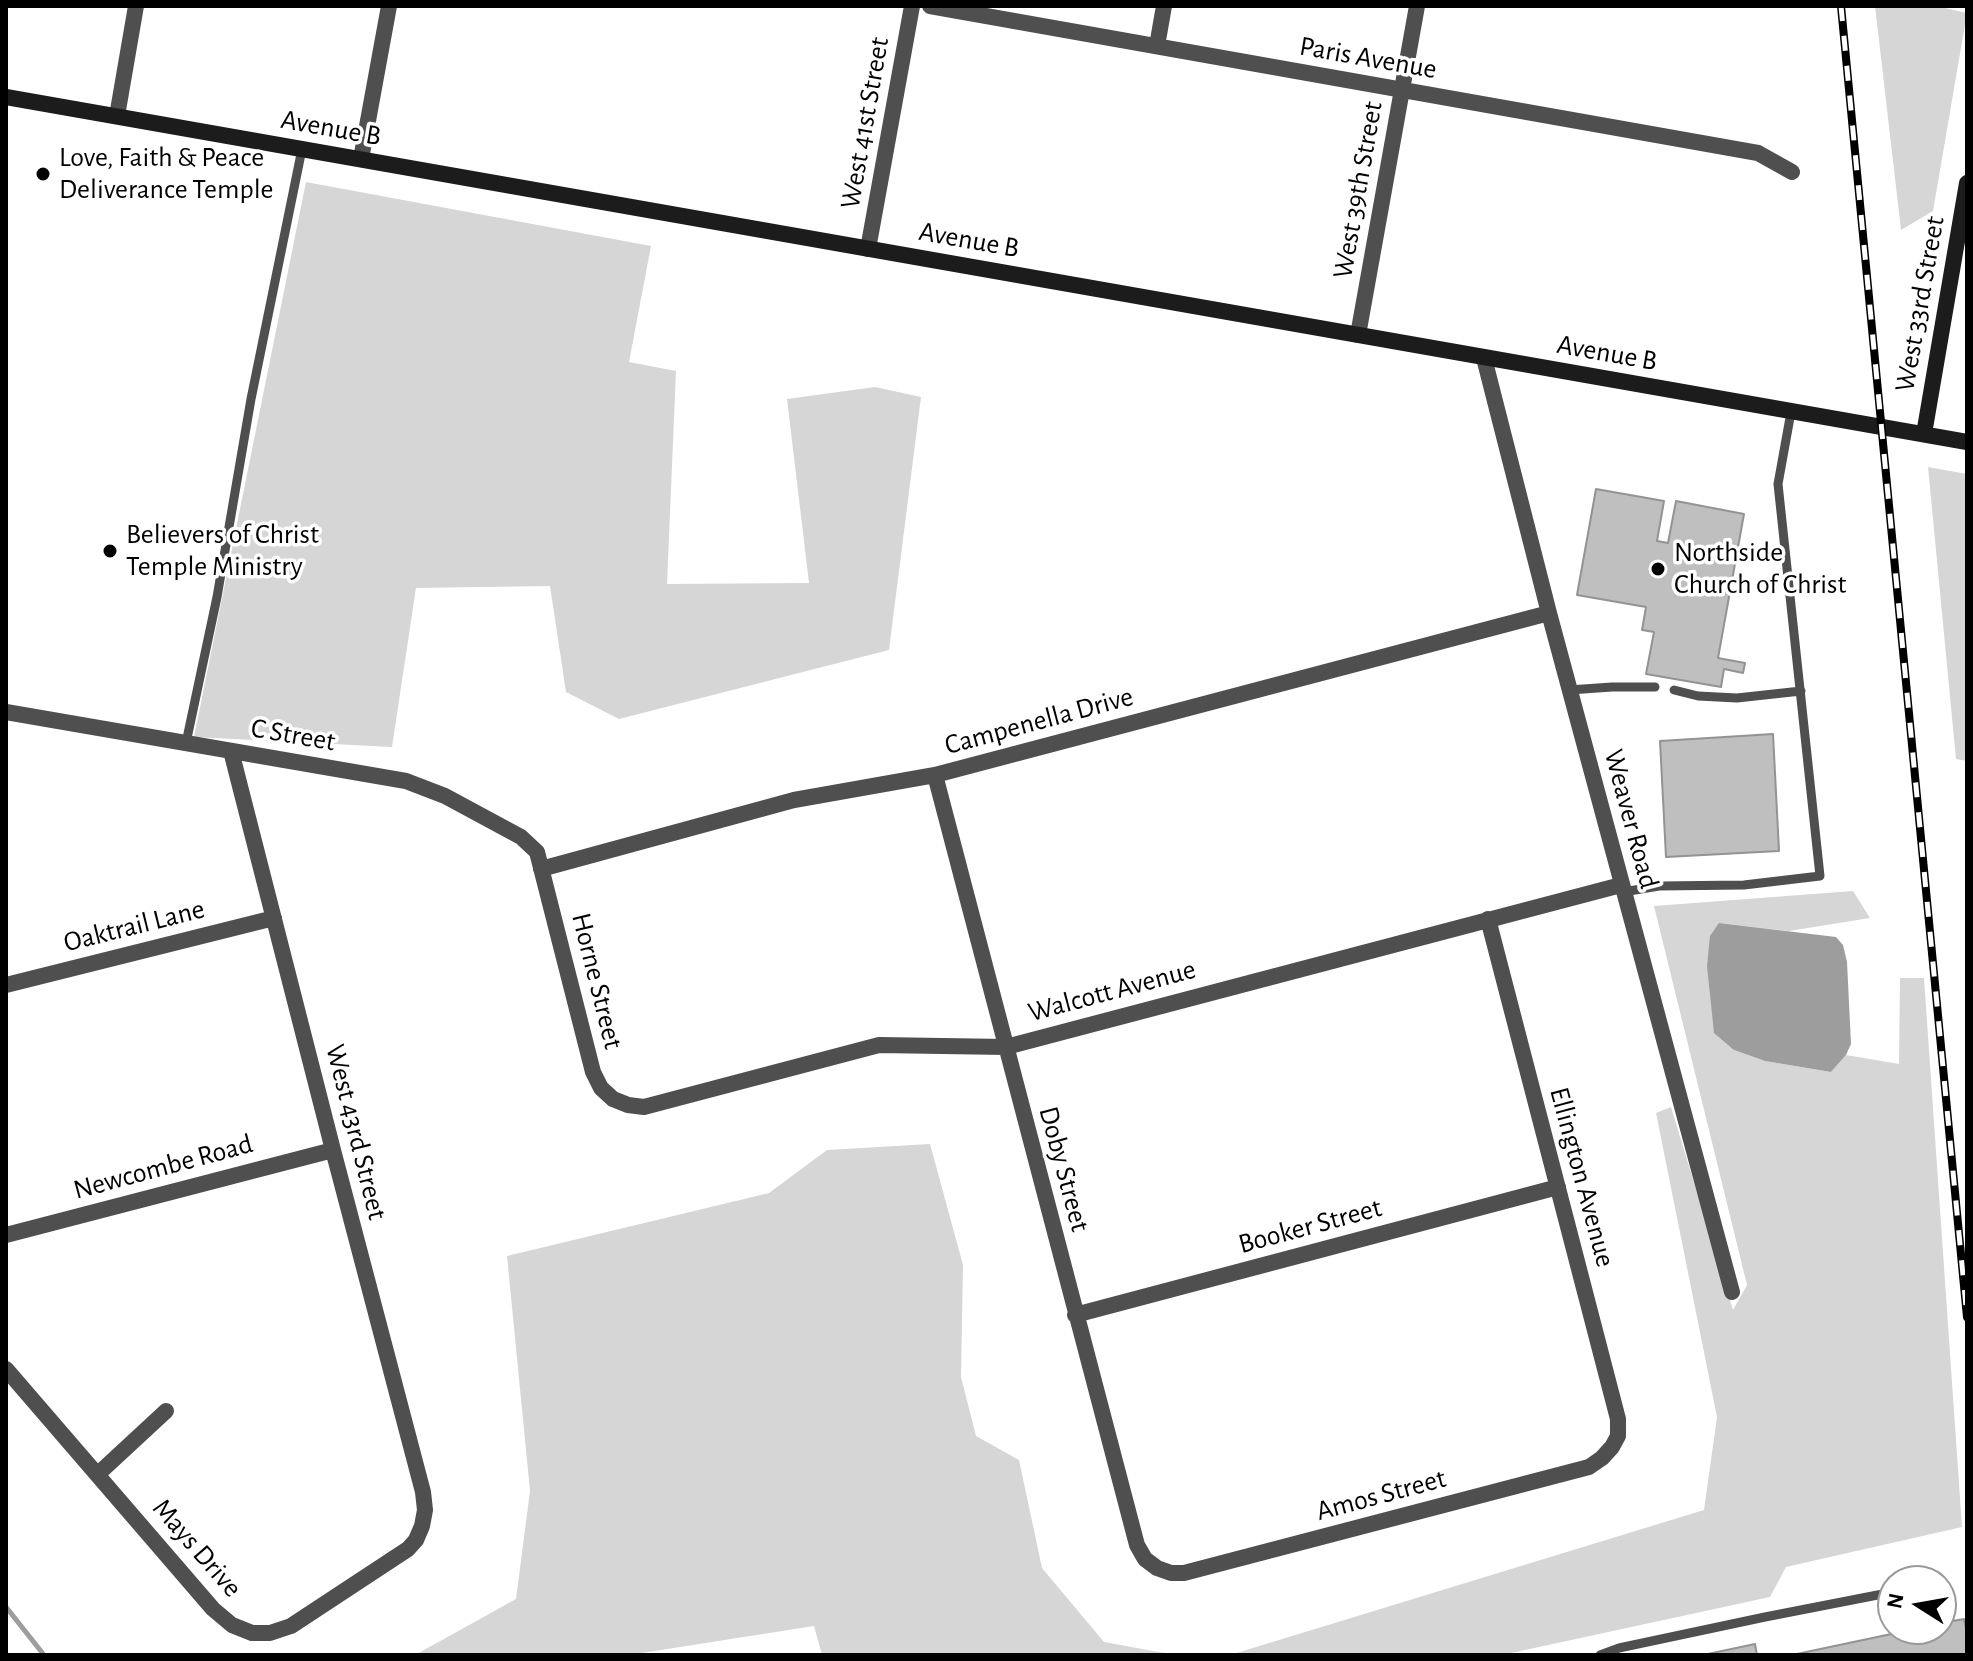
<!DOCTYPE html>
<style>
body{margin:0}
#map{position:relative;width:1973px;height:1661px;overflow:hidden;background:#fff;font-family:"Alegreya Sans",sans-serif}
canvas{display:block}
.frame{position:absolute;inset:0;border:8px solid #000;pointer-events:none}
.north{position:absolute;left:1877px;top:1565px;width:80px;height:80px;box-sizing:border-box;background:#fff;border:2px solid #999;border-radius:50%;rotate:281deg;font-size:22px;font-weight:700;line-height:32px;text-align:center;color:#000}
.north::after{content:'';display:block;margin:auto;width:28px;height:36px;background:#000;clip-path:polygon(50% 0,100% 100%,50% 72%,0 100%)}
</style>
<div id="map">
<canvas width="1973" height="1661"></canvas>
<div class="frame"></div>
<div class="north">N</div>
</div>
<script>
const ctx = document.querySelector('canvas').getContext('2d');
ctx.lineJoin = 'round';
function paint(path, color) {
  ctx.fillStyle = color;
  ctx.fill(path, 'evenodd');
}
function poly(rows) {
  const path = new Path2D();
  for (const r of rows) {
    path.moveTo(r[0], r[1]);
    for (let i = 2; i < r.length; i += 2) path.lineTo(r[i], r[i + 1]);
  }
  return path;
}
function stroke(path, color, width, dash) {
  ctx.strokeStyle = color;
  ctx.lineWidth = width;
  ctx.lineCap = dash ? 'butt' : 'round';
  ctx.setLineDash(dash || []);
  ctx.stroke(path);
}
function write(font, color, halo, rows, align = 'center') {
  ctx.font = font + ' "Alegreya Sans",sans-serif';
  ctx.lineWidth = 7;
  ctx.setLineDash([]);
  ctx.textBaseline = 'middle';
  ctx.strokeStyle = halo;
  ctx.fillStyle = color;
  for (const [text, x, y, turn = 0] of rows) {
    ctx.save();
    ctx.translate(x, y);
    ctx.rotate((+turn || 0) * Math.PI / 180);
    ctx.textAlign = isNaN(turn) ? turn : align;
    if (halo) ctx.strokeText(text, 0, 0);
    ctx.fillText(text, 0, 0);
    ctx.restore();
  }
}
paint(poly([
 [1875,6,1936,6,1967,13,1933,211,1901,230],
 [306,182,651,246,629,362,676,371,667,584,809,583,787,399,875,387,921,397,889,650,619,719,566,692,550,586,416,588,392,747,194,737],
 [1928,467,1967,474,1967,761,1956,759],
 [1853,891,1870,918,1789,931,1719,923,1734,1050,1765,1061,1831,1072,1846,1055,1899,1064,1900,978,1924,978,1962,1527,1786,1567,1770,1597,1502,1655,1230,1655,1704,1510,1717,1417,1656,1113,1671,1107,1733,1310,1747,1285,1654,906],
 [930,1144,963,1265,961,1377,976,1436,1019,1460,1042,1568,1104,1642,1175,1655,822,1655,814,1626,629,1655,415,1655,516,1599,530,1491,507,1256,769,1193,827,1150]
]), '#d6d6d6');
paint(poly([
 [1719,923,1836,937,1843,945,1847,962,1851,1044,1846,1055,1831,1072,1765,1061,1734,1050,1714,1033,1707,966,1710,936]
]), '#9d9d9d');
stroke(poly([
 [6,1607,44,1655]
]), '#9d9d9d', 5);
const building = poly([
 [1596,489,1664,501,1657,541,1668,543,1676,501,1744,514,1718,658,1745,663,1743,673,1724,669,1721,687,1646,674,1654,632,1642,630,1646,607,1577,595,1596,489],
 [1773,734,1779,851,1666,857,1660,741,1773,734],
 [1964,1619,1967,1634,1967,1655,1792,1655,1915,1629,1941,1629,1941,1623,1964,1619],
 [1755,1644,1757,1655,1703,1655,1755,1644]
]);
paint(building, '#bfbfbf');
stroke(building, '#939393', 2);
stroke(poly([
 [1569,690,1612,687,1655,687],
 [1674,690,1698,696,1737,698,1801,691],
 [186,743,217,597,251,399,302,149],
 [1623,892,1659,886,1744,885,1820,876,1778,484,1791,412],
 [1600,1655,1619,1648,1765,1617,1893,1592]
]), '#4f4f4f', 9);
stroke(poly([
 [930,6,1758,153,1792,172],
 [1157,46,1164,6],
 [117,116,136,6],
 [361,159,389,6],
 [868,249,912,6],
 [1358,335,1417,6],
 [1484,358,1549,613,1732,1292],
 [6,712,406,781,445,796,521,837,537,852,593,1072,601,1088,613,1099,628,1105,644,1107,879,1045,1006,1047,1621,885],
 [935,775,1137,1545,1145,1559,1157,1568,1171,1573,1184,1573,1589,1467,1602,1458,1612,1447,1618,1436,1618,1419,1488,919],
 [541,869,794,800,935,775,1549,613],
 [6,985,274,918],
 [6,1235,333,1150],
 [1075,1315,1558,1187],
 [6,1369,213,1609,232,1625,252,1633,270,1633,291,1626,408,1549,416,1540,422,1526,425,1510,423,1492,333,1150,231,751],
 [98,1474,166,1411]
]), '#4f4f4f', 16);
stroke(poly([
 [6,97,1967,442],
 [1924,434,1967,183]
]), '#1c1c1c', 16);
const rail = poly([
 [1841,6,1967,1317]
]);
stroke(rail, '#000', 8);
stroke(rail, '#fff', 5, [15]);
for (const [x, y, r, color] of [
 [43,174,8,"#000"],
 [110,551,8,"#000"],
 [1658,569,8,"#000"]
]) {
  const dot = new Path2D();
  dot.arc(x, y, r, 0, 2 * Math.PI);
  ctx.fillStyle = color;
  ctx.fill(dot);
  stroke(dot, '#fff', 3);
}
write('28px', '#000', '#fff', [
 ["Paris Avenue",1368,58,10],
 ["West 41st Street",865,123,-80],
 ["Avenue B",331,128,10],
 ["West 39th Street",1358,190,-80],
 ["Avenue B",969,240,10],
 ["West 33rd Street",1920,304,-80],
 ["Avenue B",1607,353,10],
 ["Campenella Drive",1039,721,-15],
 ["C Street",293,735,10],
 ["Weaver Road",1631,819,75],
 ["Oaktrail Lane",134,926,-14],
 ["Horne Street",597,981,76],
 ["Walcott Avenue",1112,991,-15],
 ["West 43rd Street",356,1132,76],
 ["Newcombe Road",163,1167,-15],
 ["Doby Street",1064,1169,75],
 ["Ellington Avenue",1582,1177,75],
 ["Booker Street",1310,1226,-15],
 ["Amos Street",1381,1495,-15],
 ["Mays Drive",197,1548,49]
]);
write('28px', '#000', '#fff', [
 ["Love, Faith & Peace",59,158],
 ["Deliverance Temple",59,190],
 ["Believers of Christ",126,535],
 ["Temple Ministry",126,567],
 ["Northside",1674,553],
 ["Church of Christ",1674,585]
], 'left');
</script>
